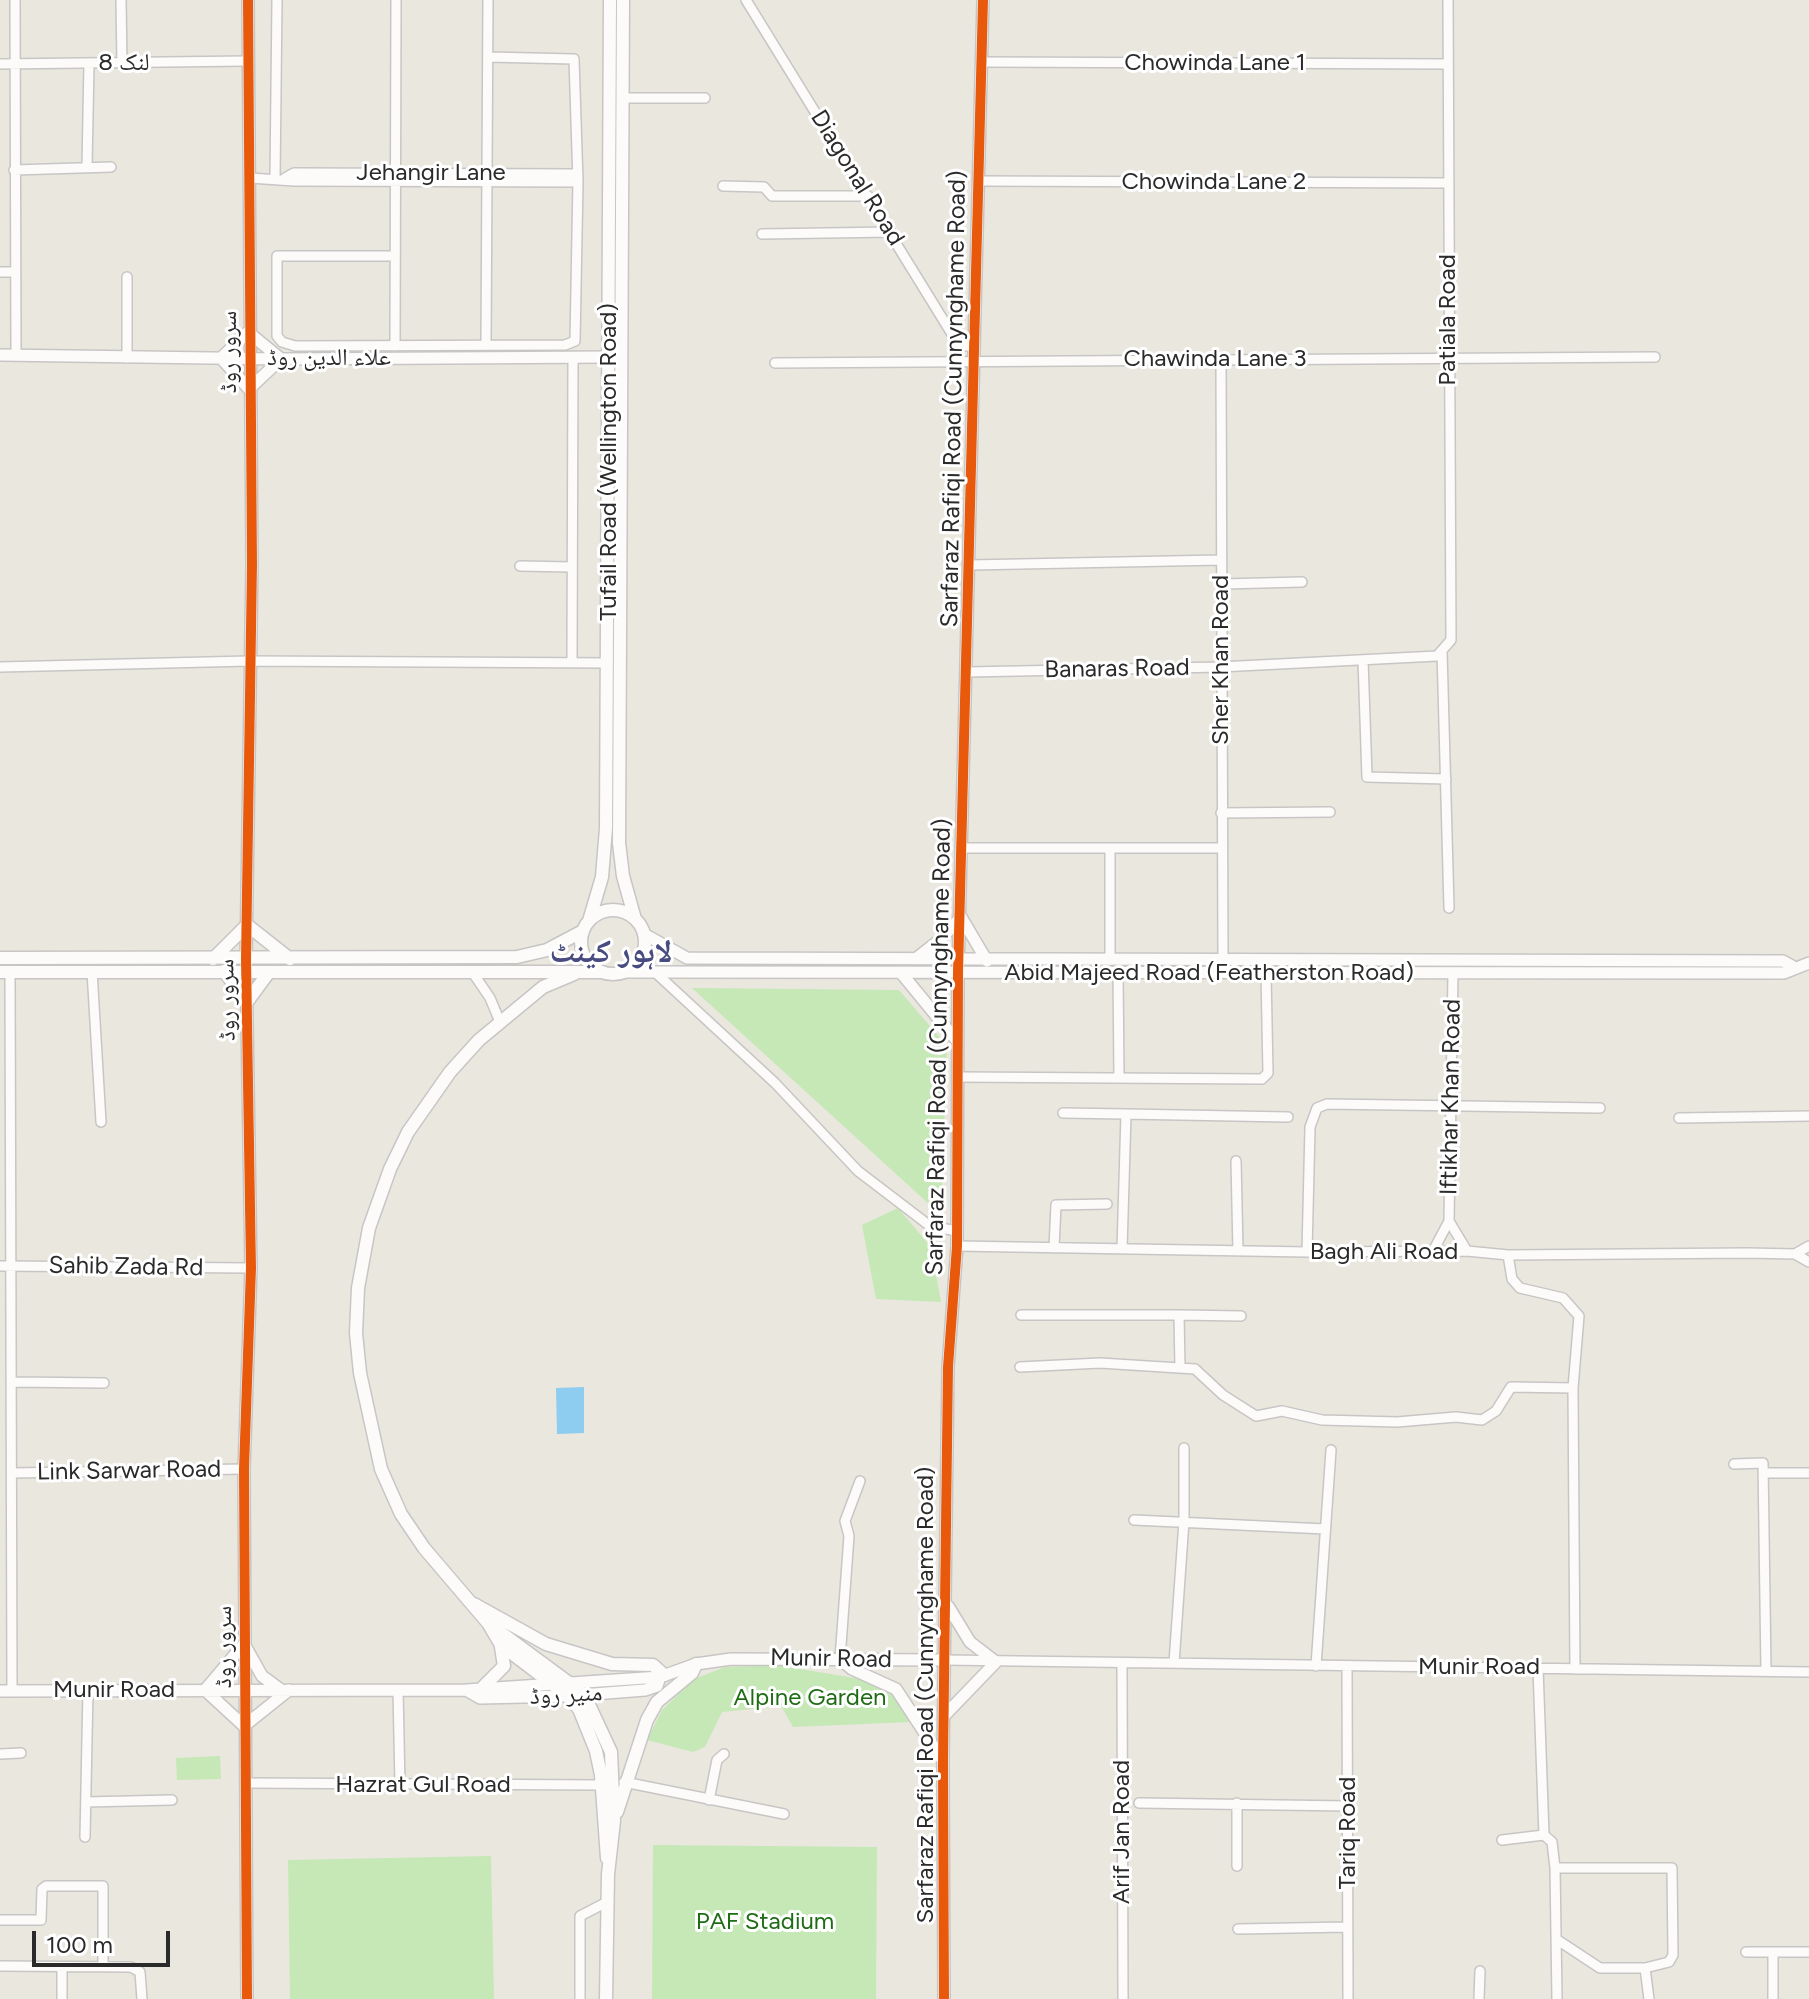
<!DOCTYPE html>
<meta charset="utf-8">
<style>
body{margin:0}
#map{position:relative;width:1809px;height:1999px;overflow:hidden;background:#eae7df;font-family:Figtree,sans-serif}
canvas{display:block}
.scale{position:absolute;left:32px;top:1931px;width:138px;height:36px;box-sizing:border-box;border:4px solid #2a2a2a;border-top:0;padding-left:10px;font-size:24px;line-height:28px;white-space:nowrap;color:#2a2a2a;-webkit-text-stroke:6px #fff;paint-order:stroke}
</style>
<div id="map">
<canvas width="1809" height="1999"></canvas>
<div class="scale">100 m</div>
</div>
<script>
const ctx = document.querySelector('canvas').getContext('2d');
ctx.lineJoin = 'round';
function paint(path, color) {
  ctx.fillStyle = color;
  ctx.fill(path, 'evenodd');
}
function poly(rows) {
  const path = new Path2D();
  for (const r of rows) {
    if (r.length === 3) {
      path.moveTo(r[0] + r[2], r[1]);
      path.arc(r[0], r[1], r[2], 0, 2 * Math.PI);
      continue;
    }
    path.moveTo(r[0], r[1]);
    for (let i = 2; i < r.length; i += 2) path.lineTo(r[i], r[i + 1]);
  }
  return path;
}
function stroke(path, color, width, dash) {
  ctx.strokeStyle = color;
  ctx.lineWidth = width;
  ctx.lineCap = dash ? 'butt' : 'round';
  ctx.setLineDash(dash || []);
  ctx.stroke(path);
}
function write(font, color, halo, rows, align = 'center') {
  ctx.font = font + ' Figtree,"Noto Naskh Arabic",sans-serif';
  ctx.lineWidth = 6;
  ctx.setLineDash([]);
  ctx.textBaseline = 'middle';
  ctx.strokeStyle = halo;
  ctx.fillStyle = color;
  for (const [text, x, y, turn = 0] of rows) {
    ctx.save();
    ctx.translate(x, y);
    ctx.rotate((+turn || 0) * Math.PI / 180);
    ctx.textAlign = isNaN(turn) ? turn : align;
    if (halo) ctx.strokeText(text, 0, 0);
    ctx.fillText(text, 0, 0);
    ctx.restore();
  }
}
paint(poly([
 [692,988,899,990,947,1046,941,1215],
 [898,1208,931,1247,941,1302,876,1299,862,1225],
 [776,1665,873,1681,895,1697,911,1722,793,1727,781,1706,722,1712,705,1747,693,1752,647,1740,662,1710,694,1679,725,1667],
 [220,1756,221,1779,177,1780,176,1758],
 [653,1845,877,1847,876,1999,652,1999],
 [491,1856,494,1999,290,1999,288,1860]
]), '#c5e8b6');
paint(poly([
 [584,1387,584,1433,557,1434,556,1388]
]), '#8eccf0');
const minor = poly([
 [15,0,16,355],
 [121,0,122,64],
 [746,0,955,339,962,346,974,346],
 [983,62,1448,64],
 [0,64,247,61],
 [623,98,705,98],
 [87,167,89,63],
 [14,170,111,167],
 [250,178,294,181,578,182],
 [275,178,277,0],
 [285,178,294,173,578,174],
 [979,181,1448,183],
 [723,186,764,187,772,196,868,196],
 [762,234,891,232],
 [395,256,277,256,277,336,282,342,295,346,565,345,575,341,578,182,574,59,489,57],
 [0,272,15,272],
 [486,344,488,0],
 [395,346,396,0],
 [127,358,127,277],
 [1221,360,1223,961],
 [775,363,1655,357],
 [970,565,1221,560],
 [520,566,572,567],
 [1222,584,1302,582],
 [1442,651,1449,908],
 [1363,660,1367,777,1446,779],
 [572,661,573,357],
 [0,667,249,661,608,663],
 [967,672,1220,667,1437,656,1451,640,1448,0],
 [1221,813,1330,812],
 [964,848,1221,848],
 [1110,960,1110,848],
 [92,971,101,1122],
 [10,972,12,1691],
 [473,973,490,998,500,1022],
 [1118,973,1119,1078],
 [657,974,775,1083,858,1171,930,1226,957,1231],
 [958,1077,1262,1079,1268,1073,1266,973],
 [1063,1113,1126,1114],
 [1679,1118,1809,1116],
 [1236,1161,1238,1251],
 [1449,1221,1467,1251],
 [957,1246,1307,1252,1467,1251,1508,1255,1747,1253,1795,1254,1809,1262],
 [1054,1248,1056,1205,1107,1204],
 [1122,1249,1126,1114,1288,1117],
 [1433,1251,1449,1221,1453,973],
 [1307,1252,1310,1127,1317,1108,1327,1104,1600,1108],
 [1795,1254,1809,1246],
 [1508,1255,1512,1279,1520,1288,1563,1298,1579,1316,1573,1388,1575,1669],
 [0,1266,251,1268],
 [1021,1315,1179,1315,1180,1368],
 [1179,1315,1241,1316],
 [1020,1367,1100,1363,1195,1369,1223,1395,1256,1416,1282,1411,1322,1420,1397,1422,1456,1417,1482,1420,1496,1411,1511,1387,1573,1388],
 [13,1382,104,1383],
 [1734,1464,1763,1463,1766,1671],
 [13,1473,244,1469],
 [1763,1473,1809,1473],
 [1134,1520,1325,1529],
 [840,1659,849,1536,845,1521,860,1481],
 [945,1660,1809,1672],
 [1174,1663,1184,1521,1184,1448],
 [1122,1664,1123,1999],
 [1316,1666,1331,1450],
 [1347,1667,1348,1999],
 [1538,1668,1544,1835,1552,1842,1555,1868,1557,1999],
 [398,1690,400,1786],
 [0,1754,21,1753],
 [624,1782,784,1814],
 [246,1783,601,1785],
 [709,1800,717,1760,724,1754],
 [86,1802,172,1800],
 [1139,1803,1348,1806],
 [1237,1803,1237,1866],
 [85,1837,88,1690],
 [1502,1840,1544,1835],
 [1555,1868,1672,1868,1673,1955,1669,1962,1645,1968],
 [0,1920,41,1920,42,1889,46,1886,103,1886,103,1966],
 [1238,1929,1347,1927],
 [1556,1939,1600,1968,1645,1968,1649,1999],
 [1746,1952,1809,1952],
 [0,1966,131,1967,140,1972,142,1999],
 [62,1999,62,1967],
 [580,1999,580,1916,607,1902],
 [1479,1999,1480,1971],
 [1773,1999,1773,1952]
]);
const tertiary = poly([
 [248,332,281,359,249,389,221,358,248,332],
 [0,355,281,359,610,357],
 [644,934,687,958,1783,961,1792,966],
 [918,957,941,939,961,917,987,961],
 [625,972,1784,973,1809,963],
 [902,974,957,1041],
 [840,1659,852,1669,896,1689,943,1761],
 [281,1690,262,1676,244,1644,205,1690,244,1726,289,1690],
 [466,1690,480,1698,568,1696,645,1690,657,1686,660,1677],
 [0,1691,466,1690,660,1677,696,1664,731,1659,945,1660],
 [944,1716,996,1662,970,1642,948,1606],
 [247,1999,244,1469,251,1268,246,959,252,564,248,0],
 [944,1999,943,1761,948,1367,957,1246,958,972,983,0]
]);
const secondary = poly([
 [623,0,619,843,623,876,635,919],
 [613,942,32],
 [589,921,602,877,606,828,610,0],
 [0,958,517,957,547,950,583,931],
 [213,959,247,925,290,959],
 [224,971,247,1002,269,972],
 [0,972,601,972],
 [574,974,543,987,479,1040,450,1072,408,1132,390,1169,369,1228,358,1288,356,1333,360,1373,381,1469,401,1514,424,1548,488,1623,584,1694,611,1752,614,1821,608,1874,606,1999],
 [474,1604,546,1644,612,1664,653,1665,664,1675],
 [488,1623,501,1645,568,1696,579,1709,596,1751,601,1775,607,1858],
 [484,1686,504,1666,501,1647],
 [617,1812,647,1720,657,1702,692,1673,696,1664]
]);
stroke(minor, '#c7c6c5', 12);
stroke(tertiary, '#c7c6c5', 14);
stroke(secondary, '#c7c6c5', 15);
stroke(minor, '#fcfbfa', 9);
stroke(tertiary, '#fcfbfa', 11);
stroke(secondary, '#fcfbfa', 12);
stroke(poly([
 [247,1999,244,1469,251,1268,246,959,252,564,248,0],
 [944,1999,943,1761,948,1367,957,1246,958,972,983,0]
]), '#e8590c', 10);
write('24px', '#2a2a2a', '#fff', [
 ["لنک 8",124,63],
 ["Chowinda Lane 1",1215,63],
 ["Jehangir Lane",431,173],
 ["Diagonal Road",857,178,58],
 ["Chowinda Lane 2",1214,182],
 ["Patiala Road",1448,320,-90],
 ["سرور روڈ",229,352,-90],
 ["علاء الدین روڈ",329,358],
 ["Chawinda Lane 3",1215,359],
 ["Sarfaraz Rafiqi Road (Cunnynghame Road)",954,399,-89],
 ["Tufail Road (Wellington Road)",609,462,-90],
 ["Sher Khan Road",1221,660,-90],
 ["Banaras Road",1117,669,-1],
 ["Abid Majeed Road (Featherston Road)",1209,973],
 ["سرور روڈ",227,1000,-91],
 ["Sarfaraz Rafiqi Road (Cunnynghame Road)",939,1047,-89],
 ["Iftikhar Khan Road",1451,1097,-89],
 ["Bagh Ali Road",1384,1252],
 ["Sahib Zada Rd",126,1267,1],
 ["Link Sarwar Road",129,1471,-1],
 ["سرور روڈ",224,1647,-90],
 ["Munir Road",831,1659,1],
 ["Munir Road",1479,1667],
 ["Munir Road",114,1690],
 ["منیر روڈ",566,1695,-3],
 ["Sarfaraz Rafiqi Road (Cunnynghame Road)",926,1695,-90],
 ["Hazrat Gul Road",423,1785],
 ["Arif Jan Road",1122,1832,-90],
 ["Tariq Road",1348,1833,-90]
]);
write('24px', '#1e6d15', '#fff', [
 ["Alpine Garden",810,1698],
 ["PAF Stadium",765,1922]
]);
write('bold 32px', '#474b7f', '#fff', [
 ["لاہور کینٹ",611,953]
]);
</script>
